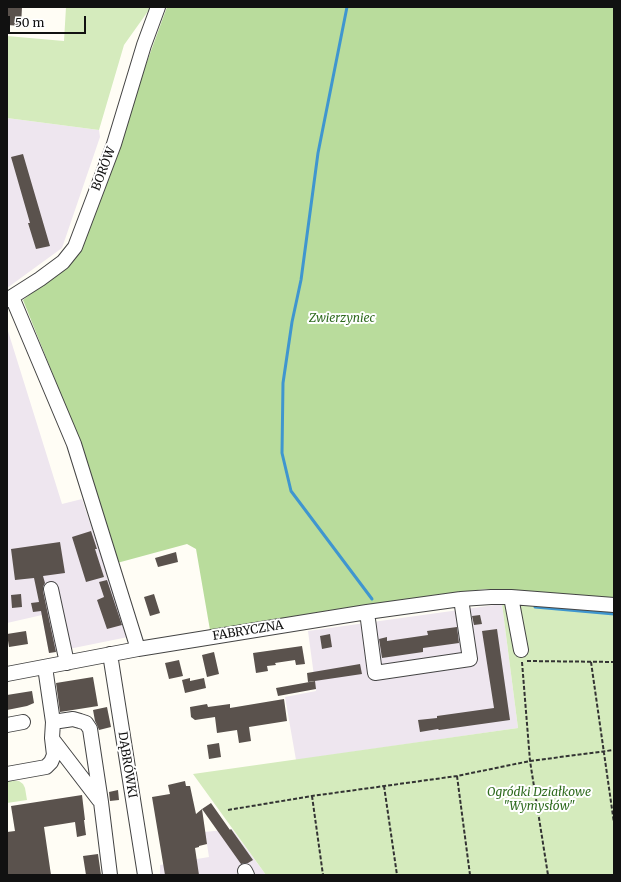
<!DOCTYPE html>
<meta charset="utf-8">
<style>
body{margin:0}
#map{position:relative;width:621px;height:882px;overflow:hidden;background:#fffdf5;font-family:Merriweather,serif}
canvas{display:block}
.frame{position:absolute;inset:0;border:8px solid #111;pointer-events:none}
.scale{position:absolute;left:8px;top:16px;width:78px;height:18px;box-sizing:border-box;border:2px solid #111;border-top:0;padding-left:5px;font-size:12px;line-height:14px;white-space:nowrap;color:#111;-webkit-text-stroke:3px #fff;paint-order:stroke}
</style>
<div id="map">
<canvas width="621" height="882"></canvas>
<div class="frame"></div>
<div class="scale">50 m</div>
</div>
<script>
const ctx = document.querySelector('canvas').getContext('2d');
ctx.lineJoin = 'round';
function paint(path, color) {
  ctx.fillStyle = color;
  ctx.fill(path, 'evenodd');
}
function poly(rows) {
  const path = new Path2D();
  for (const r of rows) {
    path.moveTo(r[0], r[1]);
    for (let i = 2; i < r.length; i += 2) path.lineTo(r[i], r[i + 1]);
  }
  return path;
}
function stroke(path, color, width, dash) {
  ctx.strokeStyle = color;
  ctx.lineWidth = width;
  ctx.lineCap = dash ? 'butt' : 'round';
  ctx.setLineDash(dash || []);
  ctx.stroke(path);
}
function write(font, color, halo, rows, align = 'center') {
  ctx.font = font + ' Merriweather,serif';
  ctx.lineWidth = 4;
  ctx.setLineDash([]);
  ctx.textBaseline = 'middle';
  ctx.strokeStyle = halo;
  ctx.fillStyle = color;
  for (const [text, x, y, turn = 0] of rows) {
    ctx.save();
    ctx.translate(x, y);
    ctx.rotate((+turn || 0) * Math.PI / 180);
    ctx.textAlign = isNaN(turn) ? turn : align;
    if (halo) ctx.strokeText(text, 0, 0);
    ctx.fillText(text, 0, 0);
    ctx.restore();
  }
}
paint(poly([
 [7,118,99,130,100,137,62,248,7,288],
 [7,328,62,504,82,499,128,637,49,653,42,615,7,623],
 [502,604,518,728,296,760,285,697,316,691,308,631],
 [232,829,266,875,160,875,160,865,209,857,205,832]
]), '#eee6ef');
paint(poly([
 [66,7,151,7,124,45,99,130,7,118,7,36,64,41],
 [511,597,614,614,614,875,266,875,193,774,518,728,502,604],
 [12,778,13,781,19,781,23,784,25,788,27,800,7,803,7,779]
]), '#d5ebbd');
paint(poly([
 [167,7,614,7,614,614,511,597,506,589,485,589,338,609,210,630,196,549,187,544,117,563,80,442,23,300,75,259]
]), '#b9dc9c');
stroke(poly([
 [347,7,318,153,301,280,292,322,283,383,282,453,291,491,372,599],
 [535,607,614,614]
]), '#3f96cf', 3);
paint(poly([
 [8,7,22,7,21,26,7,25],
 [23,154,50,246,36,249,28,223,30,223,11,157],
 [91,531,97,549,95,549,104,577,86,582,72,537],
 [60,542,65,573,43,576,45,583,43,587,43,591,56,652,49,653,41,611,33,612,31,603,39,602,34,578,15,580,11,549],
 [176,552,178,562,158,567,155,558],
 [107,580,122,625,107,629,97,600,104,597,99,582],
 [21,594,22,607,12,608,11,595],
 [154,594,160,613,150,616,144,597],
 [480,615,482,624,474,625,472,616],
 [457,627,459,643,423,648,423,652,382,658,379,639,387,637,387,641,428,635,427,631],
 [497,629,510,720,439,730,438,729,420,732,418,720,437,718,437,716,494,708,482,631],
 [26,631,28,644,9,647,7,634],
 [330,634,332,647,322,649,320,636],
 [302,646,305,664,296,665,295,660,275,663,276,665,267,666,268,671,256,673,253,653],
 [214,652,219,674,207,677,202,655],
 [179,660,183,676,169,679,165,663],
 [360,664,362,674,308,682,307,673],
 [93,677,98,706,60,712,56,683],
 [190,678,190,681,204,678,206,688,185,693,182,680],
 [315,681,316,689,278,696,276,688],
 [32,691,34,703,27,706,7,710,7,695],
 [284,699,287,721,249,727,251,741,239,743,237,730,217,733,215,717,195,720,191,717,190,707,207,704,208,707,230,704,230,708],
 [107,707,111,727,99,730,97,725,95,721,93,710],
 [219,743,221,757,209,759,207,745],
 [185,781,186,786,190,786,196,814,202,809,207,844,199,846,199,847,195,848,199,875,165,875,152,797,170,794,168,785],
 [118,790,119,800,110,801,109,792],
 [82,795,85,820,84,820,86,835,77,837,75,822,44,827,51,875,7,875,7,832,15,831,11,806],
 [211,803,230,830,231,829,253,860,248,863,245,863,241,864,202,809],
 [98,854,101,875,86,875,83,856]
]), '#5a524d');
const minor = poly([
 [12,297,74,444,138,649],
 [7,300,40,279,63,262,75,247,114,144,144,45,158,7],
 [51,589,67,663],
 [511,597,521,650],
 [367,612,375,673,470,659,461,599],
 [110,654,145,875],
 [7,674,138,649,367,612,461,599,491,597,511,597,614,605],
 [53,722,73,719,80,721,86,723,90,729,101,802,110,875],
 [7,725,23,722],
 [53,740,99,800],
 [7,774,46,767,51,762,54,755,52,738,53,722,45,667],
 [245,871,247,875]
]);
stroke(minor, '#444', 16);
stroke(poly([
 [527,661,614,662],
 [522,662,530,761,548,875],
 [591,662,614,823],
 [457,776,470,875],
 [384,786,397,875],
 [312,796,323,875],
 [228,810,312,796,457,776,530,761,614,750]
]), '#333', 2, [4, 2]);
stroke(minor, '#fff', 14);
write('12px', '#111', '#fff', [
 ["BORÓW",104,169,-69],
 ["FABRYCZNA",248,631,-9],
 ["DĄBRÓWKI",127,765,81]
]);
write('italic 12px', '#2f6b1f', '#fff', [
 ["Zwierzyniec",342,319],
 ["Ogródki Działkowe",539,793],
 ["\"Wymysłów\"",539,807]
]);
</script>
